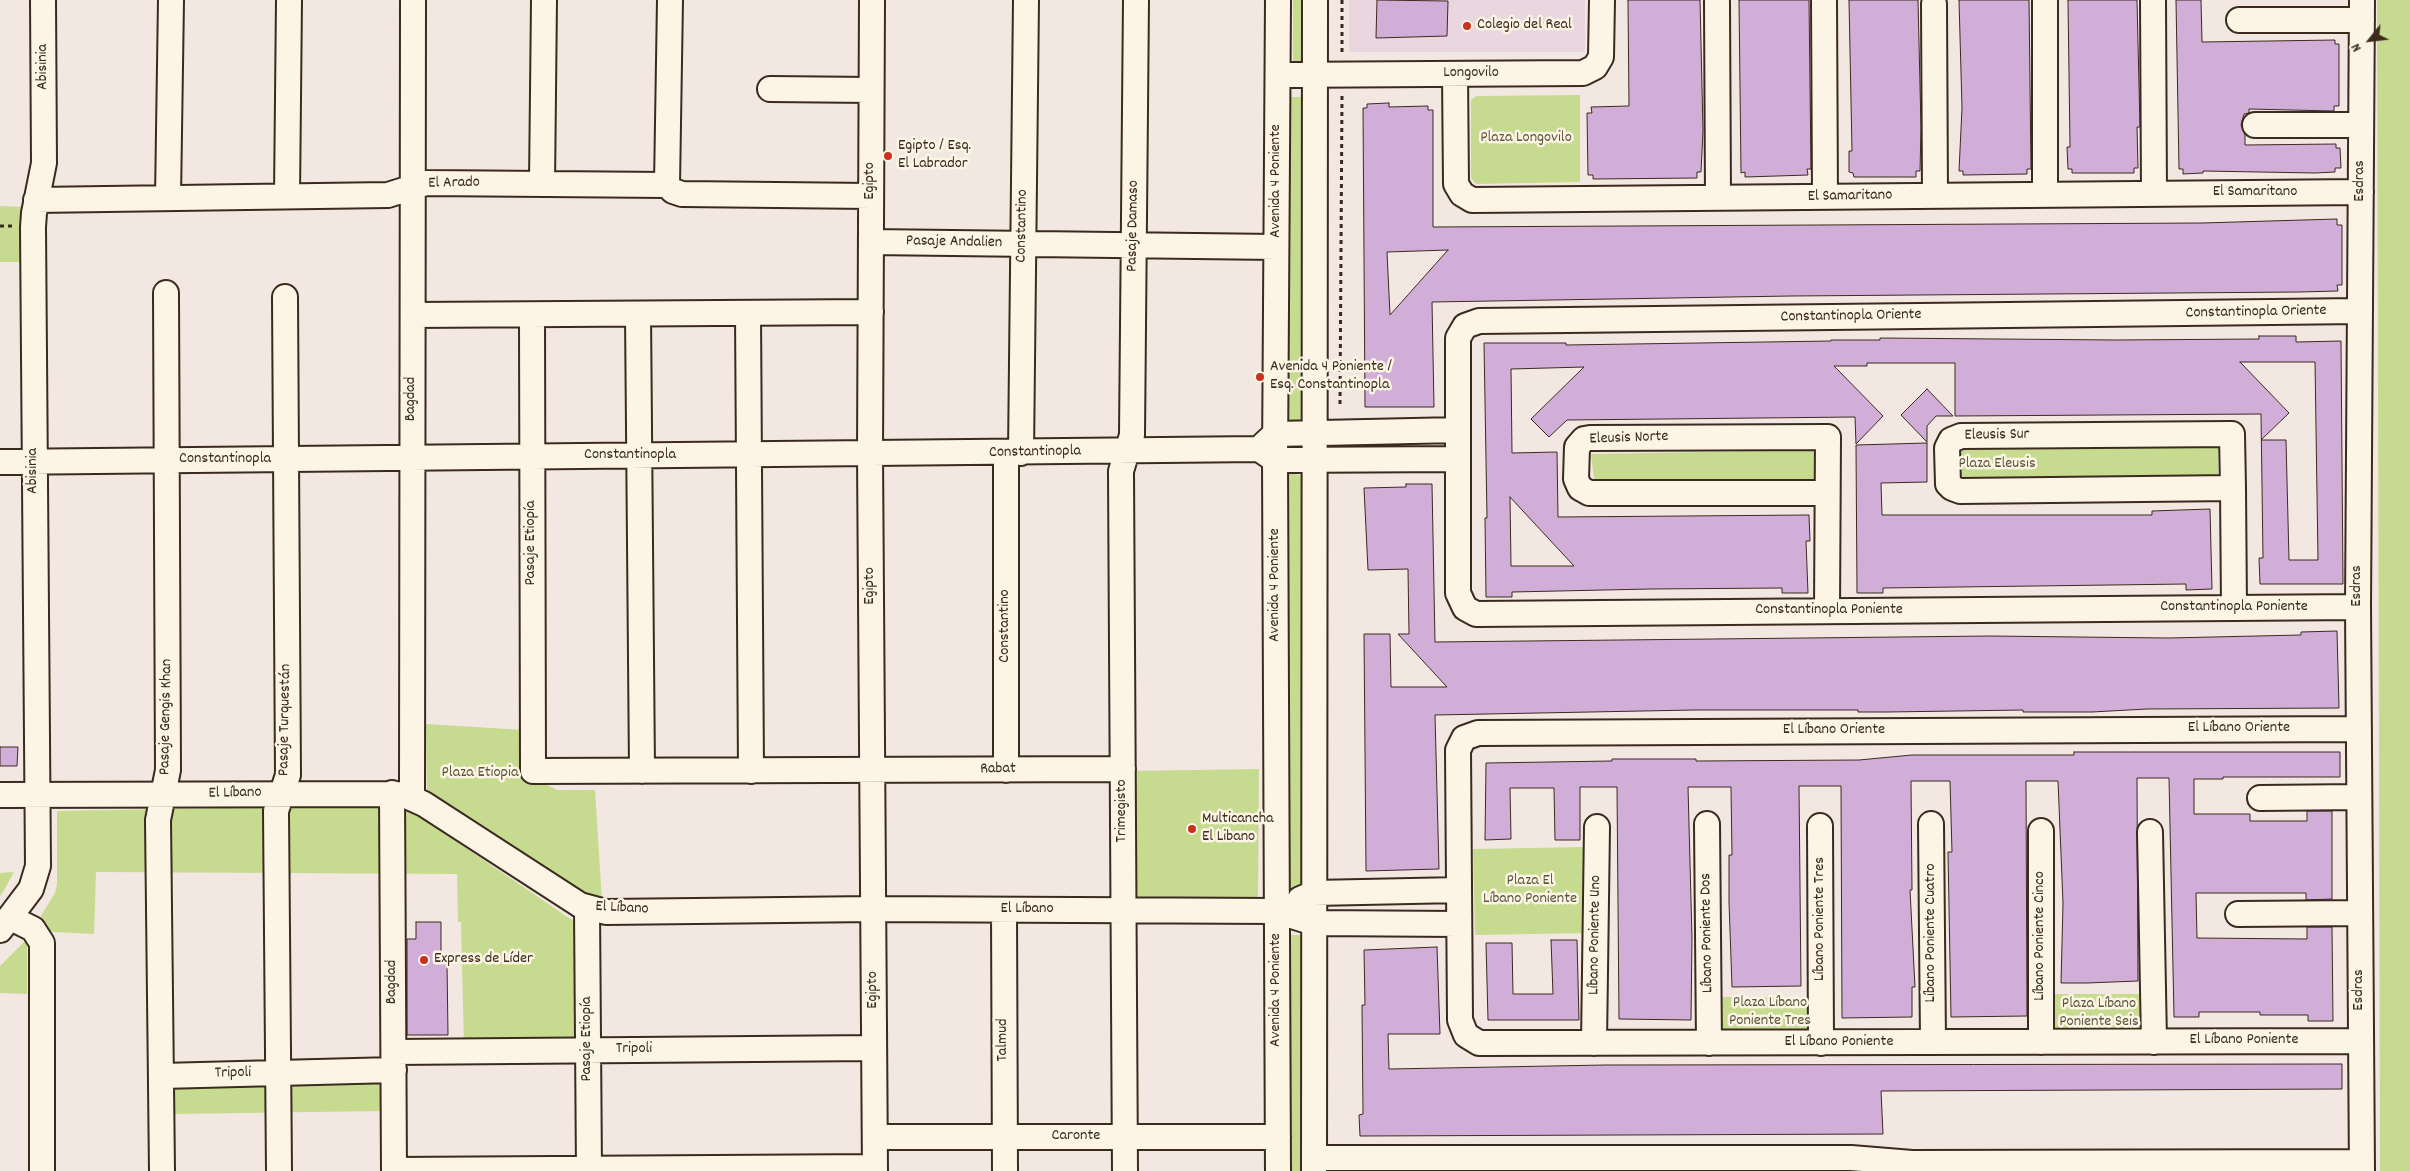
<!DOCTYPE html>
<meta charset="utf-8">
<style>
body{margin:0}
#map{position:relative;width:2410px;height:1171px;overflow:hidden;background:#f3e7e2;font-family:Dekko,sans-serif}
canvas{display:block}
.north{position:absolute;left:2345px;top:15px;width:50px;height:50px;-webkit-text-stroke:4px #fcf5e5;paint-order:stroke;rotate:241deg;font-size:14px;font-weight:700;line-height:20px;text-align:center;color:#3b2a1e}
.north::after{content:'';display:block;margin:auto;width:18px;height:22px;background:#3b2a1e;clip-path:polygon(50% 0,100% 100%,50% 72%,0 100%)}
</style>
<div id="map">
<canvas width="2410" height="1171"></canvas>
<div class="north">N</div>
</div>
<script>
const ctx = document.querySelector('canvas').getContext('2d');
ctx.lineJoin = 'round';
function paint(path, color) {
  ctx.fillStyle = color;
  ctx.fill(path, 'evenodd');
}
function poly(rows) {
  const path = new Path2D();
  for (const r of rows) {
    path.moveTo(r[0], r[1]);
    for (let i = 2; i < r.length; i += 2) path.lineTo(r[i], r[i + 1]);
  }
  return path;
}
function stroke(path, color, width, dash) {
  ctx.strokeStyle = color;
  ctx.lineWidth = width;
  ctx.lineCap = dash ? 'butt' : 'round';
  ctx.setLineDash(dash || []);
  ctx.stroke(path);
}
function write(font, color, halo, rows, align = 'center') {
  ctx.font = font + ' Dekko,sans-serif';
  ctx.lineWidth = 5;
  ctx.setLineDash([]);
  ctx.textBaseline = 'middle';
  ctx.strokeStyle = halo;
  ctx.fillStyle = color;
  for (const [text, x, y, turn = 0] of rows) {
    ctx.save();
    ctx.translate(x, y);
    ctx.rotate((+turn || 0) * Math.PI / 180);
    ctx.textAlign = isNaN(turn) ? turn : align;
    if (halo) ctx.strokeText(text, 0, 0);
    ctx.fillText(text, 0, 0);
    ctx.restore();
  }
}
paint(poly([
 [1349,0,1585,0,1585,52,1349,52]
]), '#e9d6df');
paint(poly([
 [1293,0,1310,0,1310,62,1293,63],
 [2377,0,2410,0,2410,1171,2380,1171],
 [1580,95,1580,182,1476,184,1471,178,1471,100,1476,96],
 [1287,97,1307,97,1305,430,1286,429],
 [0,206,26,207,23,262,0,262],
 [2218,443,2218,479,1954,484,1955,446],
 [1817,450,1815,487,1595,487,1591,454],
 [1289,473,1305,476,1302,891,1286,899],
 [426,724,524,730,528,775,557,790,595,790,602,902,427,799],
 [1259,769,1258,899,1131,898,1128,771],
 [389,805,407,808,575,922,577,1044,464,1048,461,922,458,922,457,874,96,872,94,934,53,932,36,924,55,893,57,884,57,811],
 [1585,847,1586,933,1475,935,1473,849],
 [14,872,3,892,0,896,0,873],
 [1287,935,1306,935,1307,1171,1289,1171],
 [27,939,27,994,0,993,0,966],
 [2051,994,2146,994,2147,1034,2051,1034],
 [1722,997,1818,998,1818,1030,1722,1029],
 [173,1081,383,1081,383,1111,174,1114]
]), '#c7db90');
const building = poly([
 [1377,0,1448,1,1447,36,1376,38,1377,0],
 [1628,0,1700,0,1703,131,1701,172,1697,172,1697,178,1593,179,1593,175,1588,175,1587,113,1592,113,1591,107,1629,106,1628,0],
 [1739,0,1809,0,1811,169,1807,169,1808,175,1745,177,1745,172,1741,173,1739,0],
 [1849,0,1918,0,1921,128,1920,171,1916,171,1916,177,1854,177,1853,173,1849,172,1849,151,1852,151,1849,0],
 [1959,0,2029,0,2031,169,2027,169,2027,174,1963,175,1963,171,1959,171,1962,108,1959,0],
 [2068,0,2137,0,2140,127,2137,127,2138,168,2134,168,2134,173,2072,173,2072,169,2068,169,2067,147,2070,147,2068,0],
 [2176,0,2201,0,2202,42,2335,40,2335,44,2339,44,2339,106,2334,106,2334,111,2249,109,2249,113,2244,114,2241,125,2245,134,2245,145,2336,144,2336,148,2340,148,2341,168,2335,168,2335,172,2315,173,2203,171,2203,173,2183,174,2183,169,2179,169,2176,0],
 [1389,103,1389,107,1428,106,1428,110,1433,110,1433,227,2202,223,2337,219,2337,225,2342,225,2342,285,2337,285,2338,291,2299,292,1791,296,1432,302,1434,407,1365,407,1363,108,1367,108,1367,104,1389,103],
 [1448,250,1390,315,1387,252,1448,250],
 [2259,336,2296,336,2296,342,2341,341,2343,584,2260,584,2259,558,2263,558,2261,414,1955,416,1955,363,1867,363,1867,366,1834,366,1883,416,1856,444,1855,417,1567,420,1549,437,1531,419,1584,367,1511,369,1512,453,1557,452,1558,517,1809,515,1810,541,1806,541,1808,593,1782,593,1782,588,1650,589,1512,592,1512,597,1486,597,1485,518,1487,518,1484,343,1566,343,1566,345,1831,341,1831,340,1880,340,1880,338,2116,340,2259,339,2259,336],
 [2240,362,2315,362,2318,560,2289,560,2286,440,2261,440,2289,413,2240,362],
 [1510,497,1574,566,1511,566,1510,497],
 [1927,389,1953,416,1936,416,1927,426,1927,442,1901,415,1927,389],
 [1927,443,1927,482,1881,483,1882,515,2152,515,2152,511,2210,509,2212,589,2186,590,2186,584,1883,588,1883,593,1857,593,1856,445,1927,443],
 [1406,484,1432,484,1435,642,1990,636,2168,638,2301,635,2301,632,2337,631,2339,708,2147,709,2092,712,2023,712,2023,710,1887,712,1858,712,1858,710,1694,710,1435,715,1439,869,1366,871,1364,634,1390,634,1391,687,1447,687,1398,634,1409,634,1408,569,1368,570,1364,488,1406,487,1406,484],
 [0,747,18,747,17,766,0,766,0,747],
 [2074,752,2340,752,2340,777,2223,777,2223,779,2194,779,2194,814,2250,814,2250,821,2307,821,2307,811,2332,811,2332,899,2306,900,2306,893,2196,893,2197,938,2307,939,2307,927,2332,927,2333,1021,2308,1021,2308,1015,2260,1015,2260,1012,2199,1012,2199,1017,2174,1017,2169,778,2137,778,2138,981,2087,983,2061,983,2063,903,2058,781,2026,781,2027,1016,1951,1017,1948,852,1952,852,1950,781,1911,781,1912,890,1910,890,1915,987,1912,987,1912,1017,1842,1018,1841,786,1799,786,1801,986,1732,987,1729,902,1729,855,1732,855,1731,787,1688,787,1692,938,1691,1020,1619,1019,1617,787,1580,787,1580,840,1555,840,1554,788,1510,788,1511,839,1485,840,1486,763,1612,761,1612,759,1696,759,1696,761,1859,760,1912,755,2074,755,2074,752],
 [416,922,441,922,441,957,447,964,448,1035,407,1035,407,939,416,939,416,922],
 [1551,940,1577,940,1579,1020,1488,1020,1486,943,1512,943,1513,994,1553,994,1551,940],
 [1437,947,1440,1034,1388,1034,1389,1069,1605,1065,2342,1064,2342,1089,1881,1091,1883,1134,1360,1136,1359,1115,1363,1114,1362,1005,1365,1005,1364,950,1437,947]
]);
paint(building, '#d1aed8');
stroke(building, '#3b2a1e', 1);
const minor = poly([
 [872,0,870,454,875,1171],
 [1824,0,1825,197],
 [2153,0,2154,194],
 [2045,1,2045,195],
 [1717,2,1718,198],
 [1934,4,1935,196],
 [2239,20,2362,20],
 [1455,74,1456,184,1462,194,1472,200,2361,192],
 [1278,75,1583,73,1595,67,1601,57,1602,0],
 [770,89,871,90],
 [2255,125,2361,125],
 [542,184,544,0],
 [667,185,670,0],
 [287,196,289,0],
 [168,198,171,0],
 [36,200,388,195,426,183,667,185,673,191,682,194,871,196],
 [871,242,1276,247],
 [748,313,751,771],
 [638,314,642,771],
 [413,315,871,312],
 [532,315,533,771,1123,769],
 [1264,444,1275,434,1458,430],
 [1021,453,1026,0],
 [0,462,1259,449,1275,460,1458,459],
 [2233,488,1960,491,1952,488,1948,484,1947,448,1951,440,1961,436,2232,434,2233,488,2234,608],
 [2358,607,1476,614,1465,608,1458,593,1458,338,1465,326,1479,321,2360,311],
 [1827,611,1828,437,1590,438,1584,439,1577,447,1576,479,1580,488,1589,493,1827,493],
 [2359,729,1478,733,1464,738,1458,750,1460,1020,1466,1035,1479,1043,2361,1041],
 [1006,770,1006,453],
 [392,793,394,1171],
 [0,795,402,794,424,804,580,905,606,912,873,909,1276,911,1314,923,1459,924],
 [412,797,413,0],
 [2260,798,2359,797],
 [1707,824,1709,1043],
 [1931,824,1933,1042],
 [1820,826,1821,1043],
 [2150,832,2154,1042],
 [1300,899,1314,893,1459,890],
 [587,908,589,1171],
 [1004,910,1005,1171],
 [2238,914,2360,913],
 [11,918,33,929,42,943,42,1171],
 [0,930,31,889,38,866,33,227,34,213,44,163,43,0],
 [2041,1042,2041,831],
 [1594,1043,1597,827],
 [394,1052,874,1048],
 [162,1076,394,1070],
 [875,1137,1278,1137],
 [1314,1158,1851,1158,1912,1163,2362,1162],
 [394,1170,875,1167],
 [162,1171,158,820,168,770,166,293],
 [279,1171,276,811,288,775,285,297],
 [1125,1171,1121,471,1132,435,1136,0],
 [1278,1171,1275,460,1278,0],
 [1314,1171,1315,0],
 [2362,1171,2358,607,2362,0]
]);
stroke(minor, '#3b2a1e', 28);
stroke(poly([
 [1342,0,1342,54],
 [0,226,13,226],
 [1340,404,1342,96]
]), '#3b2a1e', 3, [4, 4]);
stroke(minor, '#fcf5e5', 24);
for (const [x, y, r, color] of [
 [1467,26,5,"#c8321e"],
 [888,156,5,"#c8321e"],
 [1260,377,5,"#c8321e"],
 [1192,829,5,"#c8321e"],
 [424,960,5,"#c8321e"]
]) {
  const dot = new Path2D();
  dot.arc(x, y, r, 0, 2 * Math.PI);
  ctx.fillStyle = color;
  ctx.fill(dot);
  stroke(dot, '#fcf5e5', 2);
}
write('16px', '#3b2a1e', '#fcf5e5', [
 ["Colegio del Real",1477,26],
 ["Egipto / Esq.",898,147],
 ["El Labrador",898,165],
 ["Avenida 4 Poniente /",1270,368],
 ["Esq. Constantinopla",1270,386],
 ["Multicancha",1202,820],
 ["El Libano",1202,838],
 ["Express de Líder",434,960]
], 'left');
write('16px', '#3b2a1e', '#fcf5e5', [
 ["Abisinia",44,67,-90],
 ["Longovilo",1471,74],
 ["Egipto",871,181,-90],
 ["Avenida 4 Poniente",1277,181,-90],
 ["Esdras",2361,181,-90],
 ["El Arado",454,184,-1],
 ["El Samaritano",2255,193],
 ["El Samaritano",1850,197,-1],
 ["Constantino",1023,226,-89],
 ["Pasaje Damaso",1134,226,-89],
 ["Pasaje Andalien",954,243,1],
 ["Constantinopla Oriente",2256,313,-1],
 ["Constantinopla Oriente",1851,317,-1],
 ["Bagdad",412,399,-90],
 ["Eleusis Sur",1997,436,-1],
 ["Eleusis Norte",1629,439,-2],
 ["Constantinopla",1035,453,-1],
 ["Constantinopla",630,456],
 ["Constantinopla",225,460],
 ["Abisinia",34,471,-90],
 ["Pasaje Etiopía",532,543,-90],
 ["Avenida 4 Poniente",1276,585,-90],
 ["Egipto",871,586,-90],
 ["Esdras",2358,586,-90],
 ["Constantinopla Poniente",2234,608],
 ["Constantinopla Poniente",1829,611],
 ["Constantino",1006,626,-90],
 ["Pasaje Gengis Khan",167,717,-89],
 ["Pasaje Turquestán",286,720,-89],
 ["El Líbano Oriente",2239,729],
 ["El Líbano Oriente",1834,731],
 ["Rabat",998,770,-1],
 ["El Líbano",235,794,-1],
 ["Trimegisto",1123,811,-90],
 ["El Líbano",622,909,3],
 ["El Líbano",1027,910],
 ["Líbano Poniente Tres",1821,919,-90],
 ["Líbano Poniente Dos",1708,933,-91],
 ["Líbano Poniente Cuatro",1932,933,-90],
 ["Líbano Poniente Uno",1596,935,-89],
 ["Líbano Poniente Cinco",2041,936,-90],
 ["Bagdad",393,982,-90],
 ["Egipto",874,990,-90],
 ["Avenida 4 Poniente",1277,990,-90],
 ["Esdras",2360,990,-90],
 ["Pasaje Etiopía",588,1039,-90],
 ["Talmud",1004,1040,-90],
 ["El Líbano Poniente",2244,1041],
 ["El Líbano Poniente",1839,1043],
 ["Tripoli",634,1050],
 ["Tripoli",233,1074,-1],
 ["Caronte",1076,1137]
]);
write('16px', '#5e563a', '#fcf5e5', [
 ["Plaza Longovilo",1526,139],
 ["Plaza Eleusis",1997,465],
 ["Plaza Etiopia",480,774],
 ["Plaza El",1530,882],
 ["Líbano Poniente",1530,900],
 ["Plaza Líbano",1770,1004],
 ["Poniente Tres",1770,1022],
 ["Plaza Líbano",2099,1005],
 ["Poniente Seis",2099,1023]
]);
</script>
